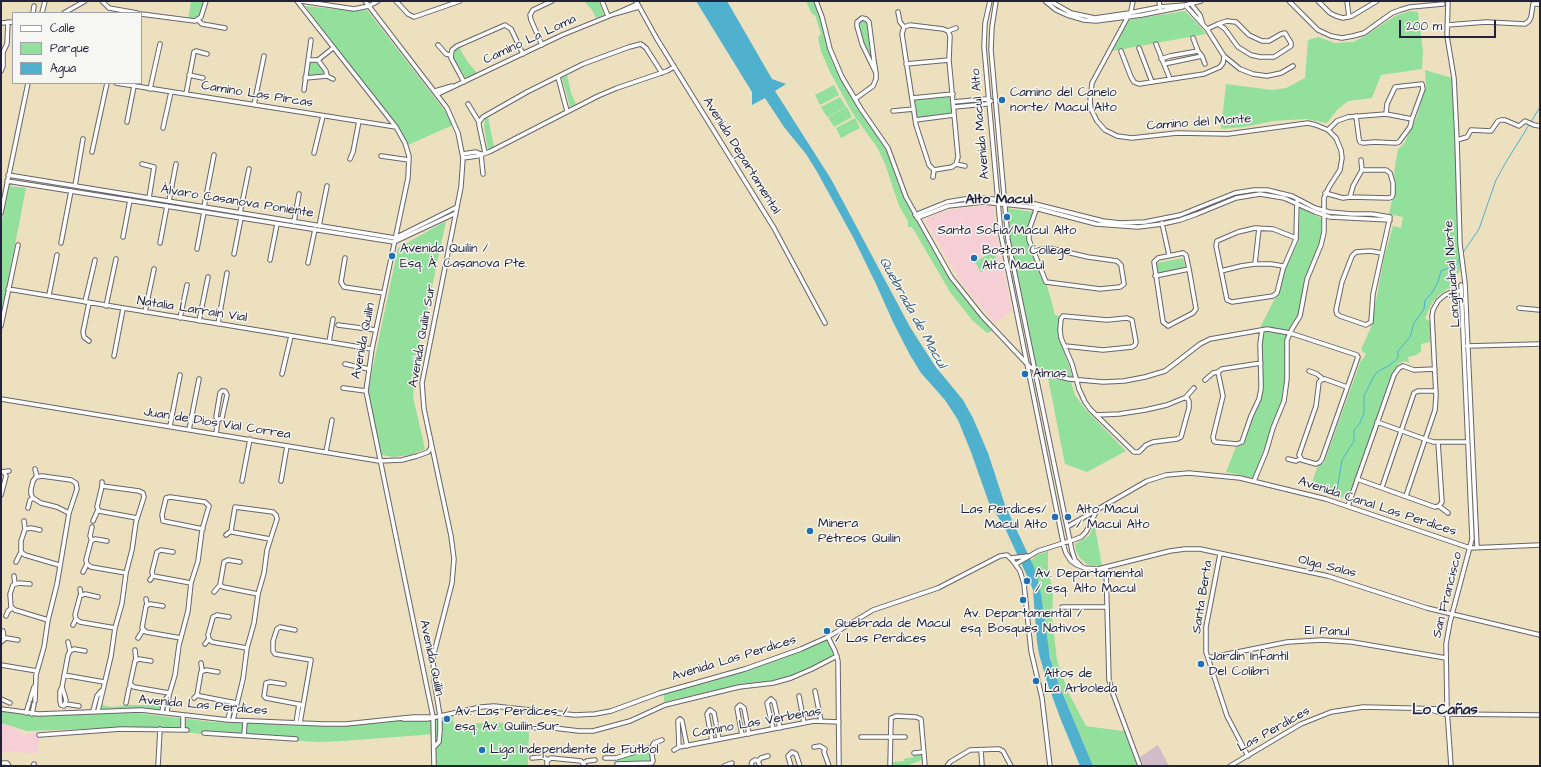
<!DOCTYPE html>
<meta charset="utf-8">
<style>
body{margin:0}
#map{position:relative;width:1541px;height:767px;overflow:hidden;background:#ece0bf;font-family:"Architects Daughter",sans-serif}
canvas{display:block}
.frame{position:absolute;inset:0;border:2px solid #22223b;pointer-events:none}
.legend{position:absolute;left:12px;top:12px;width:130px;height:72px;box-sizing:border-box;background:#f6f6f2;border:1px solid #a1a1a9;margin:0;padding:5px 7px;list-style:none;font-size:12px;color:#22223b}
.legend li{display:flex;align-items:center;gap:8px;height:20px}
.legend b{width:20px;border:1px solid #a1a1a9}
.scale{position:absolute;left:1399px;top:20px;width:97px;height:18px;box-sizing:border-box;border:2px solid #22223b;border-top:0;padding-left:5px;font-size:12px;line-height:14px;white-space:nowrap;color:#22223b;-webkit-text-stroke:3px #f6f6f2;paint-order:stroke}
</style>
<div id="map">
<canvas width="1541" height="767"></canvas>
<div class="frame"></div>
<ul class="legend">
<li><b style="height:5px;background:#fff"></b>Calle</li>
<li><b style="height:11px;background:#93df9c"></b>Parque</li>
<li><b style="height:11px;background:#4fb1ce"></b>Agua</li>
</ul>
<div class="scale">200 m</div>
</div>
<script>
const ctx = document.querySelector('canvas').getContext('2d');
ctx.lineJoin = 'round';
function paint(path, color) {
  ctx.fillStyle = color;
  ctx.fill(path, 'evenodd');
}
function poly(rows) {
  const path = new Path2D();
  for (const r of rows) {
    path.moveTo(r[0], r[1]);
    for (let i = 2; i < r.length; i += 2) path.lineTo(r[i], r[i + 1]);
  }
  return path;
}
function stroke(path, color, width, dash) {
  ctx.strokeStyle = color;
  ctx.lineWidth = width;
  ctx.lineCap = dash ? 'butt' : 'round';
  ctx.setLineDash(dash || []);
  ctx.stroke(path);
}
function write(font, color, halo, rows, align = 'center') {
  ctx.font = font + ' "Architects Daughter",sans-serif';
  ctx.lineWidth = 3;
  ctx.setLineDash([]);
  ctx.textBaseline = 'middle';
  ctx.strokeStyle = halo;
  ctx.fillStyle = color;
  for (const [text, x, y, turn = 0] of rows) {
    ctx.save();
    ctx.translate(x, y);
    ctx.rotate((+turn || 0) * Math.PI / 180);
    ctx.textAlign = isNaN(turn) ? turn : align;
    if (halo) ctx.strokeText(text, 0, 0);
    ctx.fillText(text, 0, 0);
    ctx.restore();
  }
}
paint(poly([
 [984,206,992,206,994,208,994,225,1012,311,995,323,962,284,925,220,926,219,939,213,953,209],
 [1,723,16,728,24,735,37,732,40,737,37,753,1,751]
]), '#f6cfd6');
paint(poly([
 [1158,745,1169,766,1144,766,1140,757]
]), '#d1bdc9');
paint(poly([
 [191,1,203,1,199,18,193,20,188,19],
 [584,1,599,1,604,15,596,18,592,10],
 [806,1,814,1,823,26,826,44,834,65,853,99,887,151,898,184,909,207,951,281,992,331,987,333,972,320,950,292,912,227,908,227,908,221,899,206,885,164,877,147,853,114,830,72,821,51,818,37,821,34,815,15,812,14],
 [305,6,354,11,367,10,455,124,408,145,398,129],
 [1185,11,1198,24,1206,34,1112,51,1129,20],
 [1410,11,1418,12,1423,51,1422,69,1381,75,1372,98,1348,101,1338,109,1327,123,1306,119,1273,121,1244,127,1221,129,1226,84,1272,90,1286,88,1305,78,1308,40,1318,37,1335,43,1353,42,1365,36,1395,16],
 [863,19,867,22,872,57,870,57,865,46,859,26,859,22],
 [461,47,460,49,467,61,477,73,467,78,465,77,453,57,455,50],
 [312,61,316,61,326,74,309,76,308,74,309,62],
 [1425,70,1452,78,1460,271,1457,275,1455,287,1447,289,1439,295,1432,303,1425,318,1427,320,1430,321,1430,342,1421,344,1421,351,1416,355,1408,357,1409,363,1405,361,1398,364,1389,381,1349,500,1332,494,1310,489,1318,465,1324,463,1361,360,1363,359,1366,354,1361,350,1371,327,1384,258,1393,226,1401,228,1403,217,1389,214,1392,200,1394,197,1395,185,1394,173,1398,149,1404,144,1417,116,1426,86],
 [567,75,571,93,576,104,570,107,562,78],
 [834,85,839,95,820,105,815,95],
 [840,97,846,107,827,117,821,107],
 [950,97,952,113,919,117,917,116,915,102,916,100],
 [847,107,852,117,834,127,828,117],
 [488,117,494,147,488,150,484,126,485,119],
 [855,118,860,128,841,138,836,128],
 [9,186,26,188,1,316,1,225],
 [1006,208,1034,212,1028,228,1027,242,1038,265,1043,282,1047,285,1055,315,1059,316,1059,336,1073,378,1049,372,1036,366,1010,240],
 [1300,208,1321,218,1321,235,1318,251,1305,280,1299,313,1290,327,1285,342,1285,376,1284,396,1253,478,1226,472,1236,447,1241,446,1245,440,1252,417,1260,400,1263,385,1261,346,1263,333,1261,326,1274,300,1279,295,1284,272,1298,242],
 [446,221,428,306,418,347,413,397,425,449,410,455,393,457,382,455,367,395,398,248],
 [993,251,998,262,981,272,975,262],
 [1183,258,1186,270,1159,275,1157,263],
 [1048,378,1071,382,1075,395,1086,410,1126,451,1087,472,1065,464],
 [1097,517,1095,527,1102,566,1096,566,1087,564,1080,558,1076,551,1075,544,1089,536],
 [1048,551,1048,567,1053,595,1052,617,1057,660,1068,692,1086,726,1122,731,1124,730,1139,766,1093,766,1055,674,1047,644,1037,578,1031,560,1037,555],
 [826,639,834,655,811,667,790,676,773,681,739,685,664,702,664,694,746,670,803,650],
 [102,705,112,707,129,705,162,705,161,710,133,708,102,709],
 [1,711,32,715,136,713,213,722,318,726,342,725,452,715,455,730,469,724,497,722,529,729,528,766,436,766,435,734,343,741,317,742,211,735,136,727,27,731,1,723],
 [648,749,651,751,651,762,617,763,617,759],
 [921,754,922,760,906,766,893,766,893,762,904,761,904,759,913,757,913,755]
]), '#93df9c');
paint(poly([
 [696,1,727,1,772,79,786,84,775,91,831,179,910,327,935,366,963,400,973,418,988,453,1005,505,1034,567,1040,588,1050,658,1060,687,1093,766,1080,766,1061,720,1048,685,1039,654,1037,642,1033,590,1029,580,1004,526,989,503,971,452,958,420,945,400,921,373,910,355,894,324,876,284,854,239,816,170,806,154,784,127,765,98,752,105,752,92]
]), '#4fb1ce');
stroke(poly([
 [1531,122,1540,107],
 [1462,254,1479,229,1496,180,1506,162,1529,125],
 [1336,496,1342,460,1354,441,1354,430,1360,423,1364,413,1364,396,1373,378,1377,372,1390,365,1398,358,1398,351,1410,337,1414,323,1424,309,1425,300,1432,293,1438,282,1441,271,1456,265,1460,257]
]), '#4fb1ce', 1);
const minor = poly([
 [102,1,109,8,137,13],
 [297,1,396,127,405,143,409,156,408,178,372,349,366,391,433,717,434,766],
 [301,1,354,9,369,6,378,1],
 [365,1,447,108,458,133,463,158,461,187,422,383,424,409,451,536,454,559,452,583,433,657,434,680,440,716,440,731,439,742,434,747],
 [396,1,408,14,414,17,460,1],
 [602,1,608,16],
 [636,1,657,39,774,228,825,323],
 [816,1,822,17,830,49,842,77,861,109,888,148,906,197,951,277,982,316,1030,367,1040,372,1069,379,1103,382,1124,381,1145,377,1165,371,1173,365,1200,344,1210,339,1267,329,1290,333,1357,355,1358,357,1322,459,1320,462,1316,464,1302,460,1299,455,1316,406,1319,382,1321,380,1325,379,1347,387],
 [990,1,985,23,984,47,1001,235,1064,547,1066,553,1071,561,1077,565,1085,568,1098,569,1170,551,1185,549,1200,549,1328,576,1427,608,1540,635],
 [996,1,992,27,991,50,1008,240,1072,551,1075,560,1080,565],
 [1045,1,1056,10,1067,15,1084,20,1096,21,1142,15,1182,7,1185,5],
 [1050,1,1071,13,1095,18,1129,13,1160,7,1185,5,1201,1],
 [1133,1,1131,11,1092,83,1090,101,1091,109,1097,121,1105,130,1117,136,1132,138,1177,133,1228,134,1308,123,1316,125,1328,130,1336,138,1341,150,1342,158,1340,170,1329,187,1324,198,1324,232,1321,245,1307,279,1300,316,1292,329,1287,340,1287,379,1284,401,1273,428,1266,452,1254,481],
 [1159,1,1160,8],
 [1289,1,1318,30,1331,36,1342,38,1353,36,1364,33,1392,13,1400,10,1410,7,1443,4],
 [1318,1,1330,13,1336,16,1343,18,1352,16,1377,1],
 [1347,1,1349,17],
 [1448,1,1447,36,1454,78,1457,140,1460,244,1465,283,1477,547],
 [1191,4,1200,15,1203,25],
 [1185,5,1207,29,1224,56,1240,69,1253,74,1267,76,1281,73,1293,66],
 [898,12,900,22,904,27],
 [33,13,34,6],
 [42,13,45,1],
 [64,13,85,1],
 [617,13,637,4],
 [141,14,195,21,201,17,206,1],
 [198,20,202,24,225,28],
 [1227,21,1236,22,1249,35,1262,41,1269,41,1281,34,1285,33,1291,43,1291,46,1274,57,1260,57,1251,55,1238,47,1225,29,1218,24,1227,21],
 [1,23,13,22],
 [1447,25,1486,22,1525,24,1529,21,1531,17,1533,4,1540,4],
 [904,27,902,34,916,125,929,165,934,170],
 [904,27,910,25,943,29,948,31,956,28],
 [1207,29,1218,24],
 [948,31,950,36,949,60,958,157,956,164],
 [1193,38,1198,51],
 [1156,44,1170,79],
 [438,45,446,54,450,55],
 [542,45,531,20,530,15,533,10,552,1],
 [1139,48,1152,82],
 [1121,51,1131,77,1134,82,1139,84,1204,74,1220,67,1223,63,1224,57],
 [1202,56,1205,64],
 [1161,59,1170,56,1198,51,1202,56,1164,64],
 [308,60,318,60,333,48],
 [906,64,949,60],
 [1,71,3,66,3,52,7,44,8,22],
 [189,75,203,78],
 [327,76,333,79],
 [558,77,567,111],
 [305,78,327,76,326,71,318,60],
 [464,82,451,58,452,50,457,46,505,25,511,29,523,54],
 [116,83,396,127],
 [150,89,160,44],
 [304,90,311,40],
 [435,91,452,86],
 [186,94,194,52,196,51,207,54],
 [438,94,562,35,614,14,639,7],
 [912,98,953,94],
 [855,99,873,86,876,79,876,73,874,61,869,22,866,19,862,18,857,22,857,26,862,44,876,73],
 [953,102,986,99,990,101],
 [468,104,479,122],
 [254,105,264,56],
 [954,107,986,104,991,101],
 [893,111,914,109],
 [1356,116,1359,139,1360,142,1363,143,1375,142,1396,143,1399,142,1410,127,1412,119],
 [915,120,954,115],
 [127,122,134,86],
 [163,128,171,92],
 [1328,130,1337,121,1348,117,1386,114,1412,119,1423,89,1422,84,1395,87,1387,104,1386,114],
 [1457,140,1467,137,1471,130,1491,131,1498,121,1501,120,1505,120,1519,126,1525,121,1534,125,1540,126],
 [92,152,107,83],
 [314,153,323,116],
 [485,153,479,125,479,122,483,117,527,92,583,64,629,47,641,44,646,48,662,73],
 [462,154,476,152,481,154],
 [481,154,483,174],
 [381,156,409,160],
 [463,158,477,156,489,152,598,96,617,88,667,71,674,67],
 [350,159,353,152,359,121],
 [142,164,154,167,149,198],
 [934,170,952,167,956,164,965,166],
 [8,175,395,238,457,207],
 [933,177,934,170],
 [7,181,394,242,456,213],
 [75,186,83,139],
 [1325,193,1343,198,1350,197,1389,198,1392,197,1393,194,1393,183,1390,173,1386,170,1362,170,1361,160],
 [1350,197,1353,186,1362,170],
 [169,201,176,164],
 [204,207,214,155],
 [1,213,28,83],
 [240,213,249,169],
 [915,215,947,202,965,199,981,198,1027,202,1103,221,1120,223,1145,222,1180,215,1235,193,1254,190,1267,190,1292,196,1315,208,1329,212,1352,214,1372,214,1390,217,1382,253],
 [917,218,948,206,983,202,1031,207,1096,224,1138,227,1162,224,1180,220,1197,214,1236,198,1260,194,1284,198,1315,212,1330,217,1390,220],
 [294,222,299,194],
 [1162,223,1169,255],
 [319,226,327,186],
 [123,237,130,200],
 [1296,238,1273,229,1255,228,1238,232,1217,241,1216,246,1227,300,1232,302,1273,296,1277,293,1283,269,1296,239,1296,238,1297,201],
 [61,243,71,191],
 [160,243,167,206],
 [197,249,204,212],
 [1034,251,1049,248,1088,257,1117,261,1121,265,1124,284,1120,287,1100,289,1046,282,1029,240,1029,230,1037,207],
 [1370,251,1382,253,1373,294,1371,322,1366,325,1340,316,1337,314,1336,310,1342,282,1352,256,1356,252,1370,251],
 [1183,253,1186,255,1189,269,1196,309,1193,313,1168,326,1163,322,1154,262,1158,258,1183,253],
 [234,254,241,218],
 [345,258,341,282,344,287,384,293],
 [270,260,277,224],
 [308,263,315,229],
 [1255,264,1259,228],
 [1221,271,1241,266,1255,264,1271,264,1283,266],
 [1155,276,1189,269],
 [8,289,372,349],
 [49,295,57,255],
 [85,302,95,260],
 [89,303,83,332,84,337,89,341],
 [106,306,116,259],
 [1519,308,1540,310],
 [145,312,154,269],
 [180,318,187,285],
 [199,321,208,277],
 [218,324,227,273],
 [338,325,376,330],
 [1,326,18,245],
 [329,342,333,319],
 [1065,346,1103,350,1132,347,1135,345,1136,342,1132,320,1127,318,1107,320,1063,316,1061,319,1060,330,1061,338,1072,364,1079,389,1085,402,1090,409,1096,415,1134,452,1139,452,1146,445,1153,442,1177,439,1181,437,1189,408,1189,401,1187,398,1184,398,1167,405,1145,410,1119,414,1096,415],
 [1467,346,1540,344],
 [114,356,123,309],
 [1261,363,1222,369,1218,372,1223,396,1213,437,1214,441,1215,442,1237,444,1242,442,1243,439,1251,416,1259,399,1261,389,1261,381,1260,344,1262,330],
 [345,364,369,369],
 [1309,371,1317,374,1323,379],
 [282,374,291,336],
 [1205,380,1213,373,1218,372],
 [343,388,366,391],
 [222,391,225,391,227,395,222,418,218,420,216,417,220,393,222,391],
 [1185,398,1194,388],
 [1,399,379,461,402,460,417,456,428,452,431,448,431,443],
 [1377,422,1433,442,1467,442],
 [170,426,180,375],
 [189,430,199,379],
 [216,434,218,420],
 [326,452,332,420],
 [1288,459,1296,461,1300,459],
 [35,469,37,477],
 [1,472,9,471],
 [1357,479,1435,507,1439,506,1442,502,1438,442],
 [242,481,250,439],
 [281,481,287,446],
 [102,482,102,486,97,507,99,511,137,518],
 [1382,487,1414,393,1418,391,1436,391],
 [1,495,6,476,4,472],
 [1406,496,1435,410,1436,396,1432,316,1433,310,1438,301,1445,295,1454,291,1461,291],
 [1348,506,1394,375,1399,368,1403,366,1414,370,1435,369],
 [1439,506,1448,513],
 [28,508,30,500,33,498],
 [24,521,25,529],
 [93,521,98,510],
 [1067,527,1147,481,1166,475,1189,473,1240,478,1326,499,1470,548,1540,545],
 [40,530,31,528,25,529,21,541,21,552,25,555,59,565],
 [231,531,232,532,270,539],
 [226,535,231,531,235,507,273,512,276,515,277,519,267,550,264,573,258,594,254,623,247,648,243,679,233,720],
 [92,541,90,536,92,527],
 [173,552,161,550,157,552,152,572,153,576,191,583],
 [1220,554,1206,627,1206,652,1227,716,1248,756],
 [1011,558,1028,556],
 [16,562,21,552],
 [87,564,91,567,126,573],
 [1016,564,1038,551,1073,540,1081,537,1086,532,1096,512],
 [1106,567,1109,680,1112,691,1140,766],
 [83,572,87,564,86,560,91,541,95,539,107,541],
 [14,576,15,584],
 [150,580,153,576],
 [30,584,19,583,13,585,10,594,11,607,15,610,48,620],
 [220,585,223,587,258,594],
 [80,589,81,595],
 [214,592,220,585,224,562,228,560,240,562],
 [98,597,85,594,80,596,75,615,76,619,80,622,115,628],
 [146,599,147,605],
 [163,606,150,604,146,606,142,628,146,632,181,638],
 [1062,607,1107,607],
 [6,616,8,611,12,608],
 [73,625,76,619],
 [295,630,280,627,277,629,273,641,273,651,275,654,311,660,300,723],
 [3,631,4,639],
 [828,637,835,651,838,661,839,766],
 [138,638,143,630],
 [209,639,212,642,247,648],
 [1,642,6,638,18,640],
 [205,644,209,639,208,635,213,617,217,615,229,617],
 [135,650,136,660],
 [70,651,74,649,85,651],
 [1208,658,1287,642,1322,640,1352,642,1446,658],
 [151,661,139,659,135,661,130,684,134,687,169,693],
 [201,663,202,671],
 [1,665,37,671],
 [64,675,104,682],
 [284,684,270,682,266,683,264,696,266,698,303,705],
 [62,687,60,691,60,701,61,705,64,706,66,700,62,687,68,655,70,651,68,642],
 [815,691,821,721],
 [197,695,200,696,236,703],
 [799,696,804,723],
 [194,698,197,695,201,672,206,670,218,672],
 [1,699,10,703],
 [30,700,34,687],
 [35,701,36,675,44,647,48,620,57,584,69,513,77,489,76,483,71,480,42,476,36,477,33,481,31,489,31,494,33,498,41,503,57,507,69,513],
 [126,703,129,688,131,685],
 [66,704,79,706],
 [1,709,39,714,141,710,228,720,324,724,346,724,413,717,432,717],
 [1428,709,1444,714,1540,715],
 [93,711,97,696,101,691],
 [98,711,111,656,115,628,122,603,126,573,132,550,136,522,144,497,143,493,139,491,102,486],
 [162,712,164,701,168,696],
 [26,713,29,703],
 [167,713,169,695,175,675,179,645,188,611,191,583,198,561,202,530,209,506,205,502,170,497,166,498,162,515,163,521,203,529],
 [32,714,34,704],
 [403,719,427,719,481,707,494,706,575,715,595,714,611,711,660,693,745,669,801,649,828,637,873,610,938,588,1000,556,1007,555,1013,561,1020,571,1024,584,1031,651,1042,698,1050,766],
 [228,720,232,702],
 [296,723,299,704],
 [532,728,545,727,579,731,593,731,630,721,665,705,739,687,773,683,791,678,812,669,837,656],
 [773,729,767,703,771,699,774,702,780,728],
 [183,730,183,715],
 [204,733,296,739],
 [39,735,121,729,187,730],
 [742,735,737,708,740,705,744,708,749,734],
 [244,736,245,721],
 [861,737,905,737],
 [712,741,707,714,710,710,714,713,719,739],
 [679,747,678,721,680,719,682,721,687,746],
 [814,747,820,746,825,749,824,752,829,766],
 [674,750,679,747,814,721,839,722],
 [981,750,982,766],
 [914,753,924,752],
 [532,758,543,757,548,760],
 [605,758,616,758,648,748,651,749],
 [758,761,761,758,768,756],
 [1,763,7,763,9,766],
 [583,763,587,761,595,760],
 [652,763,653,761,651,749,654,743,662,740],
 [617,764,652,763],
 [33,766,34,764],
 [158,766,160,729],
 [547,766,547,761,551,758,581,761,585,766],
 [724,766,732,763],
 [751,766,752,762,755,760,758,761,760,766],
 [791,766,788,756,792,752,796,754,800,766],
 [890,766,891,721,891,718,896,716,916,717,921,719,925,766],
 [947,766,950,762,970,750,999,749,1003,751,1011,766],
 [1230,766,1301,724,1331,712,1363,707,1447,709],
 [1451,766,1447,709,1446,644,1450,622,1472,539,1461,285]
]);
stroke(minor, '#696469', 5.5);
stroke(minor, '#fff', 3.5);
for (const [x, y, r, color] of [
 [1002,100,4,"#1f6fb2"],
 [1007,217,4,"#1f6fb2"],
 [392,256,4,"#1f6fb2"],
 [974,258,4,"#1f6fb2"],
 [1025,374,4,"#1f6fb2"],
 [1055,517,4,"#1f6fb2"],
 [1068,517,4,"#1f6fb2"],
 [810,531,4,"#1f6fb2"],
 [1027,581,4,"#1f6fb2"],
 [1023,600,4,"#1f6fb2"],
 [827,631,4,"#1f6fb2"],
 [1201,664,4,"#1f6fb2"],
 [1036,681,4,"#1f6fb2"],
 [447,719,4,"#1f6fb2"],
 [482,750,4,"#1f6fb2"]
]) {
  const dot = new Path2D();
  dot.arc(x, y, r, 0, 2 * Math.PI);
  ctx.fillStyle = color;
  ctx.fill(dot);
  stroke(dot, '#f6f6f2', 1.5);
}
write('13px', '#22223b', '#f6f6f2', [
 ["Camino La Loma",530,40,-25],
 ["Camino Las Pircas",257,95,9],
 ["Camino del Monte",1199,123,-4],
 ["Avenida Macul Alto",981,124,-95],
 ["Avenida Departamental",741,156,58],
 ["Álvaro Casanova Poniente",237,202,9],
 ["Longitudinal Norte",1453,274,-94],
 ["Natalia Larraín Vial",192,310,9],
 ["Avenida Quilín Sur",423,336,-80],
 ["Avenida Quilín",364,341,-79],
 ["Juan de Dios Vial Correa",217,424,9],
 ["Avenida Canal Las Perdices",1377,507,18],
 ["Olga Salas",1327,567,14],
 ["San Francisco",1448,595,-76],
 ["Santa Berta",1203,597,-81],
 ["El Panul",1327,632,2],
 ["Avenida Quilín",431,658,78],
 ["Avenida Las Perdices",734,659,-17],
 ["Avenida Las Perdices",203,706,5],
 ["Camino Las Verbenas",757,723,-10],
 ["Las Perdices",1274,730,-29]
]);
write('13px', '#22223b', '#f6f6f2', [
 ["Camino del Canelo",1010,93],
 ["norte/ Macul Alto",1010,108],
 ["Santa Sofia/Macul Alto",1007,231,"center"],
 ["Avenida Quilín /",400,249],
 ["Esq. Á. Casanova Pte.",400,264],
 ["Boston College",982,251],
 ["Alto Macul",982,266],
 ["Almas",1033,374],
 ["Las Perdices/",1047,510,"right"],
 ["Macul Alto",1047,525,"right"],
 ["Alto Macul",1076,510],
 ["/ Macul Alto",1076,525],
 ["Minera",818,524],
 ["Pétreos Quilín",818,539],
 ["Av. Departamental",1035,574],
 ["/ esq. Alto Macul",1035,589],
 ["Av. Departamental /",1023,614,"center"],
 ["esq. Bosques Nativos",1023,629,"center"],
 ["Quebrada de Macul",835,624],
 ["/ Las Perdices",835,639],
 ["Jardín Infantil",1209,657],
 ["Del Colibrí",1209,672],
 ["Altos de",1044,674],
 ["La Arboleda",1044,689],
 ["Av. Las Perdices /",455,712],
 ["esq. Av. Quilín-Sur",455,727],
 ["Liga Independiente de Fútbol",490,750]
], 'left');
write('bold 14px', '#22223b', '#f6f6f2', [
 ["Alto Macul",999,200]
]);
write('italic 14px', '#345b76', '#f6f6f2', [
 ["Quebrada de Macul",912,313,61]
]);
write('bold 15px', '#22223b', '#f6f6f2', [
 ["Lo Cañas",1445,711]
]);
</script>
